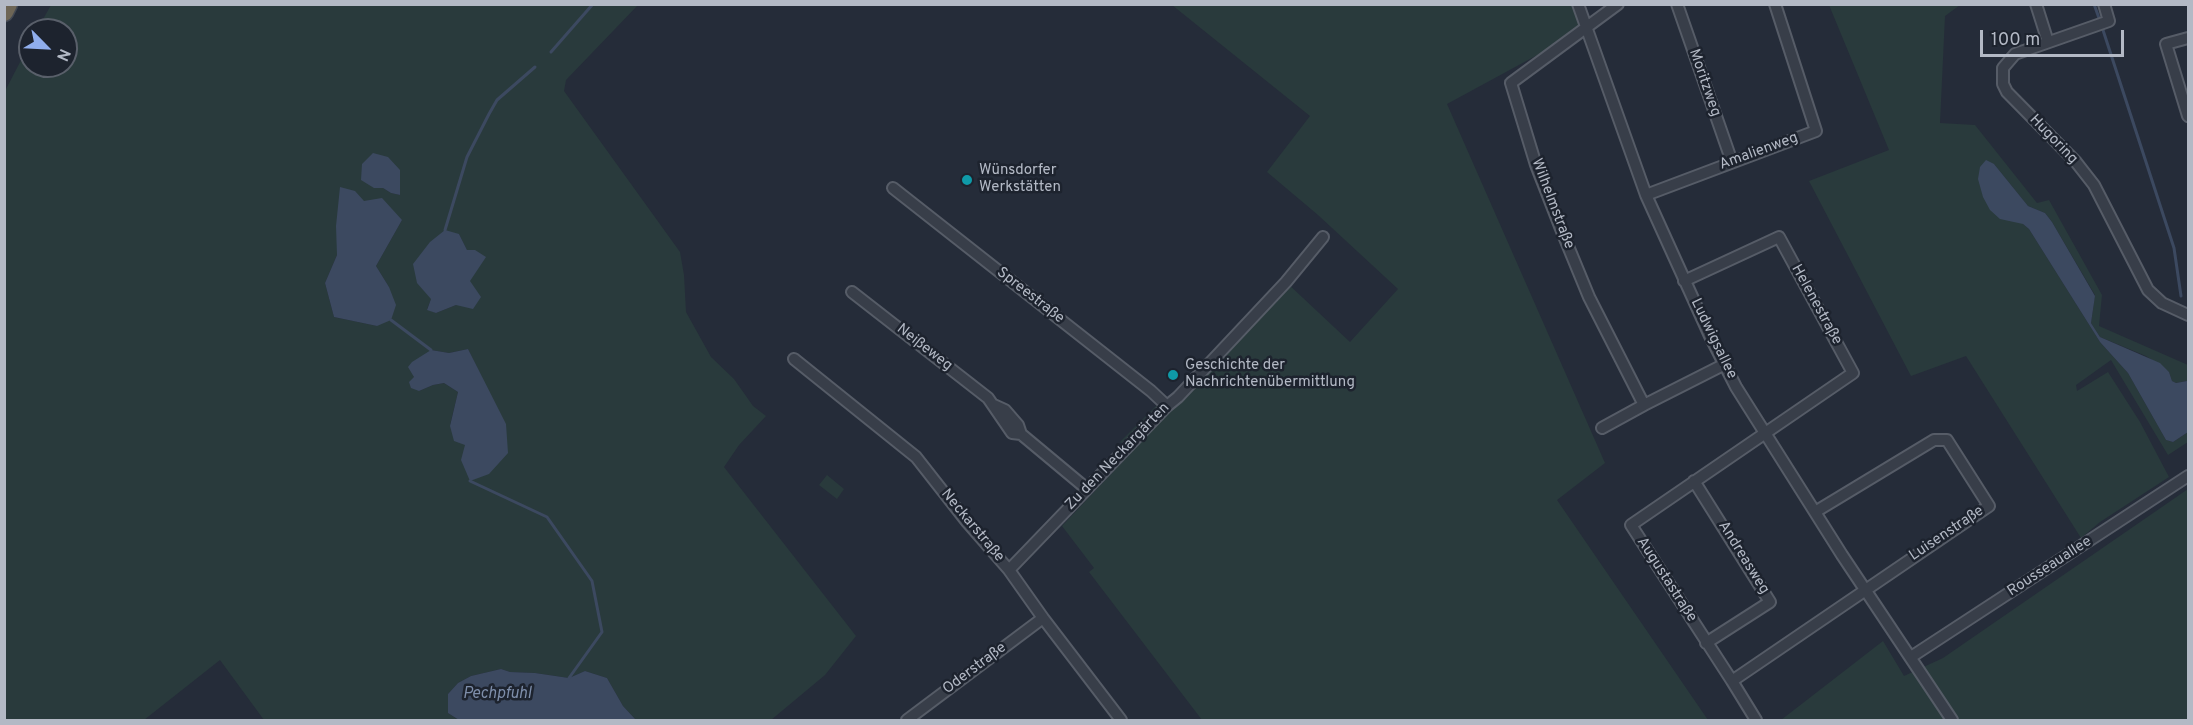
<!DOCTYPE html>
<meta charset="utf-8">
<style>
body{margin:0}
#map{position:relative;width:2193px;height:725px;overflow:hidden;background:#252c39;font-family:Overpass,sans-serif}
canvas{display:block}
.frame{position:absolute;inset:0;border:6px solid #b3b9c5;pointer-events:none}
.north{position:absolute;left:18px;top:18px;width:60px;height:60px;box-sizing:border-box;background:#1d232e;border:2px solid #595f6a;border-radius:50%;rotate:114deg;font-size:16px;font-weight:700;line-height:24px;text-align:center;color:#b3b9c5}
.north::after{content:'';display:block;margin:auto;width:21px;height:27px;background:#90aeed;clip-path:polygon(50% 0,100% 100%,50% 72%,0 100%)}
.scale{position:absolute;left:1980px;top:30px;width:144px;height:27px;box-sizing:border-box;border:3px solid #b3b9c5;border-top:0;padding-left:8px;font-size:18px;line-height:21px;white-space:nowrap;color:#b3b9c5;-webkit-text-stroke:4px #1d232e;paint-order:stroke}
</style>
<div id="map">
<canvas width="2193" height="725"></canvas>
<div class="frame"></div>
<div class="north">N</div>
<div class="scale">100 m</div>
</div>
<script>
const ctx = document.querySelector('canvas').getContext('2d');
ctx.lineJoin = 'round';
function paint(path, color) {
  ctx.fillStyle = color;
  ctx.fill(path, 'evenodd');
}
function poly(rows) {
  const path = new Path2D();
  for (const r of rows) {
    path.moveTo(r[0], r[1]);
    for (let i = 2; i < r.length; i += 2) path.lineTo(r[i], r[i + 1]);
  }
  return path;
}
function stroke(path, color, width, dash) {
  ctx.strokeStyle = color;
  ctx.lineWidth = width;
  ctx.lineCap = dash ? 'butt' : 'round';
  ctx.setLineDash(dash || []);
  ctx.stroke(path);
}
function write(font, color, halo, rows, align = 'center') {
  ctx.font = font + ' Overpass,sans-serif';
  ctx.lineWidth = 5;
  ctx.setLineDash([]);
  ctx.textBaseline = 'middle';
  ctx.strokeStyle = halo;
  ctx.fillStyle = color;
  for (const [text, x, y, turn = 0] of rows) {
    ctx.save();
    ctx.translate(x, y);
    ctx.rotate((+turn || 0) * Math.PI / 180);
    ctx.textAlign = isNaN(turn) ? turn : align;
    if (halo) ctx.strokeText(text, 0, 0);
    ctx.fillText(text, 0, 0);
    ctx.restore();
  }
}
paint(poly([
 [51,5,638,5,566,80,564,91,680,252,684,275,686,312,711,357,734,379,753,406,766,416,739,445,724,467,856,636,825,675,771,720,636,720,623,706,607,678,585,671,569,678,535,673,510,672,501,669,471,676,458,683,448,694,448,713,459,720,264,720,220,660,144,720,5,720,5,91,30,43,30,66,66,66,66,30,37,30],
 [400,170,400,195,391,193,383,188],
 [402,220,376,266,389,287,377,326,334,317,325,283,337,255],
 [459,234,467,250,470,281,456,305,436,313,427,309],
 [468,349,485,384,450,425,458,392,444,383,433,385,419,391,413,374,431,350,449,353],
 [1172,5,1576,5,1587,28,1447,104,1605,463,1557,500,1708,720,1202,720,1089,572,1094,568,1062,526,1131,453,1120,442,1155,407,1209,366,1286,282,1350,342,1398,289,1318,215,1267,172,1310,116],
 [1829,5,1960,5,1945,16,1940,123,1975,125,2037,203,2049,200,2102,295,2099,326,2188,365,2188,383,2187,381,2176,383,2172,381,2169,372,2146,356,2100,337,2091,323,2095,295,2052,222,2045,213,2028,206,1994,164,2023,224,2029,229,2100,342,2128,373,2166,440,2173,442,2188,432,2188,442,2168,455,2111,360,2076,385,2077,391,2108,372,2140,422,2169,477,2100,522,2081,538,1966,356,1911,376,1809,181,1889,150],
 [827,475,844,489,837,499,819,485],
 [2188,489,2188,720,1781,720,1883,641,1904,676,1943,658]
]), '#293a3c');
paint(poly([
 [373,153,388,157,400,170,400,195,391,193,383,188,374,188,361,180,362,164],
 [1986,160,1994,164,2028,206,2045,213,2052,222,2095,296,2091,323,2100,337,2160,363,2169,372,2172,381,2176,383,2187,381,2188,383,2188,432,2173,442,2166,440,2128,373,2100,342,2029,229,2023,224,2000,219,1990,210,1983,197,1978,179,1980,167],
 [340,187,355,191,364,201,382,198,402,220,376,266,389,287,396,305,391,320,377,326,334,317,325,283,337,255,336,226],
 [445,230,459,234,467,250,475,250,486,257,470,281,481,297,473,309,456,305,436,313,427,310,431,299,417,283,413,264,430,242],
 [468,349,506,424,508,453,489,474,470,481,461,460,465,445,454,441,450,426,458,392,444,383,433,385,419,391,411,388,409,382,414,377,408,367,412,362,431,350,449,353],
 [501,669,510,672,535,673,569,678,585,671,607,678,623,706,636,720,459,720,448,713,448,694,458,683,471,676]
]), '#3c4960');
stroke(poly([
 [2094,4,2100,21],
 [2102,27,2174,248,2181,296],
 [551,52,593,4],
 [445,230,467,157,489,114,497,100,535,67],
 [391,320,431,350],
 [470,481,547,517,592,581,602,632,569,678]
]), '#3c4960', 3);
const street = poly([
 [1578,4,1646,195,1710,336,1736,387,1842,555,1952,720],
 [1618,4,1511,83,1536,165,1561,229,1589,297,1644,405,1725,364],
 [1677,4,1732,162],
 [2036,4,2048,42],
 [2104,4,2109,21,2015,54,2003,68,2003,84,2007,92,2076,162,2094,185,2148,290,2162,303,2188,315],
 [2188,38,2166,44,2188,116],
 [893,188,1151,391,1167,406],
 [1646,195,1816,131,1775,4],
 [1684,281,1779,237,1853,373,1631,525,1732,681,1989,506,1947,440,1934,440,1815,512],
 [852,292,988,398,1012,433,1021,434,1087,489],
 [794,359,916,457,967,522,1009,570,1043,618,1121,720],
 [994,405,1005,410,1018,425,1021,434],
 [1602,428,1644,405],
 [1694,481,1770,602,1706,643],
 [1009,570,1167,406,1178,397,1286,282,1323,237],
 [1911,657,2188,476],
 [1732,681,1756,720],
 [907,720,1043,618]
]);
const highway = poly([
 [4,12,8,4]
]);
stroke(street, '#565c67', 14);
stroke(highway, '#434954', 21);
stroke(street, '#383e49', 10);
stroke(highway, '#6e6656', 18);
for (const [x, y, r, color] of [
 [967,180,6,"#0f9aa8"],
 [1173,375,6,"#0f9aa8"]
]) {
  const dot = new Path2D();
  dot.arc(x, y, r, 0, 2 * Math.PI);
  ctx.fillStyle = color;
  ctx.fill(dot);
  stroke(dot, '#1d232e', 2);
}
write('15px', '#b3b9c5', '#1d232e', [
 ["Moritzweg",1704,83,71],
 ["Hugoring",2053,140,46],
 ["Amalienweg",1759,152,-20],
 ["Wilhelmstraße",1552,204,69],
 ["Spreestraße",1030,296,38],
 ["Helenestraße",1816,305,61],
 ["Ludwigsallee",1713,339,64],
 ["Neißeweg",924,348,38],
 ["Zu den Neckargärten",1118,457,-46],
 ["Neckarstraße",972,526,50],
 ["Luisenstraße",1947,534,-34],
 ["Andreasweg",1743,558,58],
 ["Rousseauallee",2050,567,-33],
 ["Augustastraße",1666,580,57],
 ["Oderstraße",975,669,-37]
]);
write('15px', '#b3b9c5', '#1d232e', [
 ["Wünsdorfer",979,171],
 ["Werkstätten",979,188],
 ["Geschichte der",1185,366],
 ["Nachrichtenübermittlung",1185,383]
], 'left');
write('italic 16px', '#7e8eaa', '#1d232e', [
 ["Pechpfuhl",497,695]
]);
</script>
